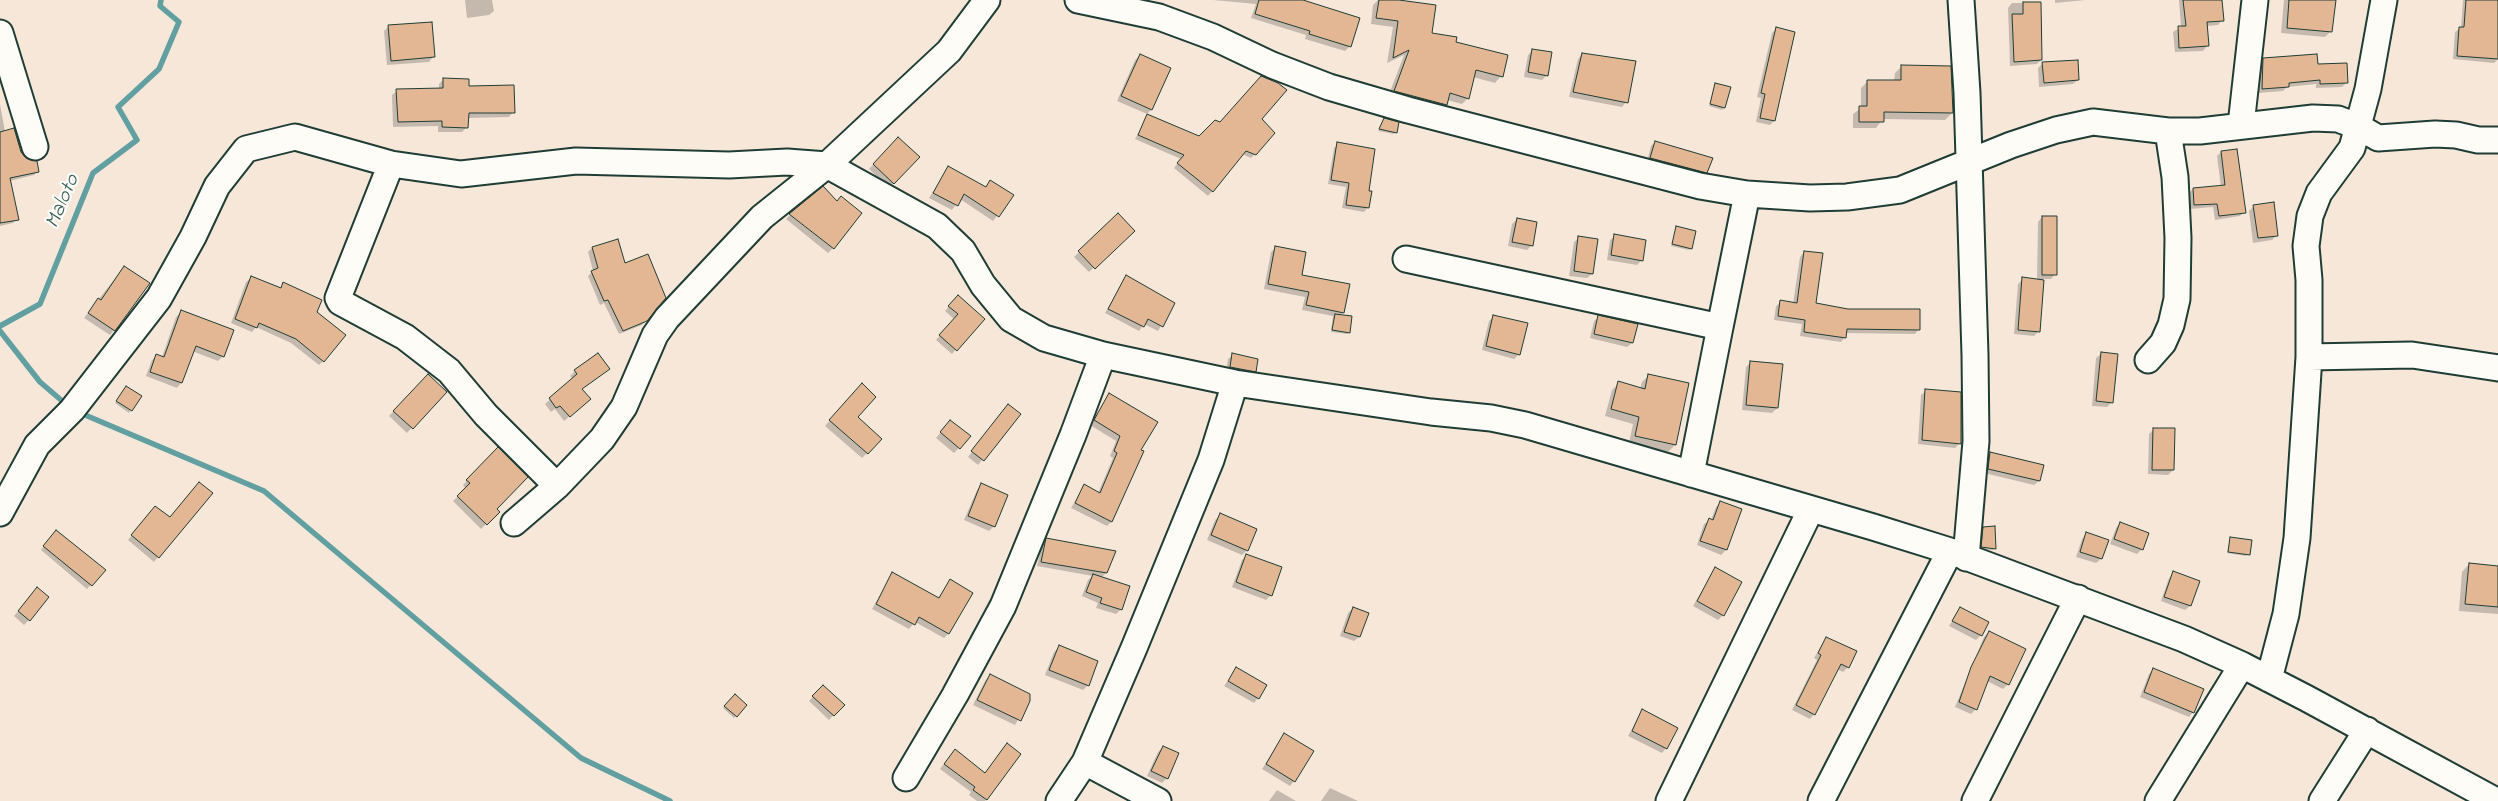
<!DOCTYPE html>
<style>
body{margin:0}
canvas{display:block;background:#f6e7d9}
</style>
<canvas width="2498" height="801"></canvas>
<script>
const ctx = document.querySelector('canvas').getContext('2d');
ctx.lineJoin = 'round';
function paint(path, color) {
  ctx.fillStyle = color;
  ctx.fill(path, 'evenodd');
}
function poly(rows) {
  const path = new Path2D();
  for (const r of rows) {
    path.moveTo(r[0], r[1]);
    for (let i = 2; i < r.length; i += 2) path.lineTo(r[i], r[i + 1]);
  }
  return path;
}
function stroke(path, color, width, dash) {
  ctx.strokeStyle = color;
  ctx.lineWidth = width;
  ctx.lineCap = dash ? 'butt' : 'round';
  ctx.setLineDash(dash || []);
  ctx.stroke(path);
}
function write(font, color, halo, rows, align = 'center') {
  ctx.font = font + ' "Indie Flower",sans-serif';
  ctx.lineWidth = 4.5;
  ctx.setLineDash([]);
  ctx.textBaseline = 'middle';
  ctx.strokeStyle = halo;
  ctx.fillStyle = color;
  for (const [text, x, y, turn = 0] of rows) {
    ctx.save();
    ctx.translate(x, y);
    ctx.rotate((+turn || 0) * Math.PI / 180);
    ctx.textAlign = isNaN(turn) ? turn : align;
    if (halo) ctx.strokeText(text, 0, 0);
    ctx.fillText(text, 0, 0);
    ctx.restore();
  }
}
paint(poly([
 [465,0,492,0,494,11,489,15,467,18],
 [1213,0,1300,0,1358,19,1349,47,1345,51,1305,39,1306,35,1251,18,1256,4],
 [1378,0,1390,0,1430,34,1455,43,1501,76,1495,83,1473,77,1468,98,1462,104,1447,100,1439,111,1388,97,1404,55,1387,63,1393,27,1371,24,1373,5],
 [2055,0,2085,0,2055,3],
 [2179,0,2221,0,2222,20,2218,25,2206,26,2207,46,2203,51,2175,52,2173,32,2181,27],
 [2284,0,2334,0,2331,31,2325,37,2281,33],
 [2463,0,2498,0,2498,59,2494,63,2453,59,2455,32,2461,28],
 [2012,3,2040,3,2041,60,2037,64,2010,66,2008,8],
 [389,26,433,57,429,62,387,65,384,31],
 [1776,29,1774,121,1770,125,1756,122,1761,98,1757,97,1772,33],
 [1533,50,1547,75,1542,80,1524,77,1528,55],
 [1582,54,1634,62,1626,102,1622,107,1569,97,1578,59],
 [1140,55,1151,110,1147,114,1117,101,1135,60],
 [2264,59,2317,65,2347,82,2342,87,2316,88,2316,84,2287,87,2283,91,2258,93,2259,64],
 [2043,63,2078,80,2073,84,2039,87,2038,68],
 [1901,67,1952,113,1945,120,1883,119,1876,128,1853,128,1853,114,1861,108,1861,88,1868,81,1894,81,1895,73],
 [444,79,468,87,513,112,509,117,467,118,467,127,462,132,438,132,438,126,393,127,392,95,397,91,439,89,439,84],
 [1716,85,1724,108,1722,110,1709,106],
 [0,104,5,132,13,130,24,158,38,171,34,175,10,181,17,219,13,223,0,226],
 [1148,116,1199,138,1219,124,1260,119,1255,154,1251,158,1242,154,1208,196,1174,168,1181,159,1135,139],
 [1384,119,1396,132,1394,134,1378,131],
 [898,139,918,157,889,188,869,169],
 [1655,142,1706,172,1702,176,1647,162,1651,146],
 [1338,144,1367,192,1368,207,1364,212,1342,208,1346,187,1328,184,1334,148],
 [2221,152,2244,212,2240,216,2215,220,2213,207,2190,209,2189,193,2193,189,2221,187,2217,156],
 [948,168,985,188,991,182,1012,196,993,221,960,199,952,210,929,198],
 [2254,206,2277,235,2272,240,2253,243,2249,211],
 [790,215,833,248,828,253,786,219],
 [1118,215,1133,231,1089,272,1074,257],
 [2042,217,2055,274,2051,279,2043,279,2039,331,2034,336,2014,334,2018,284,2023,279,2037,280,2038,222],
 [1517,219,1532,245,1527,250,1508,246,1512,224],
 [1677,228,1691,248,1689,250,1671,246],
 [1615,236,1642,260,1637,265,1607,260,1610,240],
 [1579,238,1592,274,1587,278,1569,276,1574,242],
 [592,248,624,265,646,320,642,325,619,334,604,303,600,305,588,276,593,271,588,252],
 [1276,248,1300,276,1343,312,1340,316,1349,332,1347,334,1331,332,1333,316,1302,310,1305,297,1264,289,1271,252],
 [1804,252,1815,304,1919,329,1915,334,1845,333,1845,337,1841,342,1800,336,1802,324,1774,320,1776,306,1781,302,1793,304,1800,257],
 [124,267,114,330,110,335,84,318],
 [1126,276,1174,304,1158,331,1144,324,1139,331,1105,313],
 [251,278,279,289,284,284,316,313,323,361,319,365,291,343,256,327,252,332,231,323,246,282],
 [958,296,983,319,952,354,936,340,954,319,945,311],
 [181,312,223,356,218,361,192,351,181,383,177,388,146,376,152,360,157,355,162,357,176,317],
 [1494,316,1519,354,1514,359,1482,350,1489,321],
 [1599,317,1632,343,1627,347,1590,338,1594,321],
 [2101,354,2112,402,2107,407,2092,406,2096,358],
 [1233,355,1255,371,1250,376,1226,372,1228,359],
 [1751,362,1777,408,1772,413,1742,410,1746,367],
 [575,371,604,373,581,390,585,404,564,421,555,409,551,412,545,404,573,379,570,376],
 [1649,375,1675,445,1668,452,1629,443,1633,424,1605,416,1612,390,1619,383,1640,389,1642,382],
 [428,376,445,392,407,433,389,416],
 [124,389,140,397,129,413,115,403],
 [857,390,857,417,881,439,862,458,825,426],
 [1926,391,1960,443,1955,448,1918,444,1921,395],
 [1109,395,1139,450,1143,452,1111,522,1107,526,1071,508,1084,486,1098,493,1113,458,1110,456,1116,441,1090,425],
 [1004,411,1019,415,978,465,968,457],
 [946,426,969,437,954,453,936,438],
 [2154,429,2173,470,2168,475,2148,474,2149,434],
 [498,449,496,509,498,512,481,529,453,501,466,489,463,485],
 [1990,453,2042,466,2039,481,2034,485,1984,473,1985,458],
 [982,485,994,526,989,531,964,520,977,490],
 [1720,503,1740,510,1726,550,1721,555,1697,545,1704,524,1711,520,1716,507],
 [151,512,158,557,154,562,128,540],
 [1220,515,1247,550,1242,555,1207,540,1215,520],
 [2120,523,2142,549,2137,554,2110,544,2116,528],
 [1984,528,1995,548,1993,550,1980,549],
 [2086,534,2101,559,2096,563,2076,557,2082,539],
 [53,535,104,570,87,589,41,550],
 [2230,538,2248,554,2246,556,2227,553],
 [1047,540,1106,573,1101,578,1121,609,1116,614,1096,608,1098,603,1082,596,1088,580,1093,576,1037,566,1042,544],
 [1247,556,1271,595,1266,600,1232,587,1242,560],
 [2469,564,2498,567,2498,614,2459,611,2462,572],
 [1715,569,1723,615,1718,620,1693,606],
 [2174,573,2190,606,2185,610,2161,601,2169,578],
 [893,574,938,598,950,581,948,634,944,638,915,622,909,629,872,609],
 [33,594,29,620,24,625,14,616],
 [1353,608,1367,614,1359,637,1354,641,1340,636,1348,613],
 [1960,609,1981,635,1976,640,1949,626],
 [1989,632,2025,650,2008,684,2003,689,1987,681,1976,709,1971,714,1955,707,1984,637],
 [1826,638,1848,667,1843,672,1837,669,1814,714,1810,719,1792,710,1817,660,1814,658],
 [1059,647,1088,685,1083,690,1045,675,1054,652],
 [1236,669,1258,698,1254,703,1224,686],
 [2153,670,2193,712,2189,717,2140,697,2149,674],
 [990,676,1029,700,1015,725,973,705,985,681],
 [823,686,843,705,829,720,809,701],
 [735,695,746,705,734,718,723,708],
 [1642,711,1666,748,1662,753,1628,736],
 [1284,735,1294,781,1290,786,1262,769],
 [1163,747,1167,778,1162,783,1147,776,1158,752],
 [1020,754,985,801,977,801,969,795,971,792,940,769,950,756,985,774],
 [1330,788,1358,801,1321,801],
 [1277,790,1296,801,1269,801]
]), '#0003');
stroke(poly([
 [0,326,40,304,93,173,137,140,118,107,159,69,179,22,160,6,161,0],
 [0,331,40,382,68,406],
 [78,412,264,491,581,758,670,801]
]), '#629fa0', 5.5);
const building = poly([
 [1259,0,1303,0,1360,18,1351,47,1309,34,1310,31,1255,14,1259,0],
 [1379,0,1399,0,1436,5,1432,33,1457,37,1456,42,1508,55,1503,77,1476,70,1469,99,1450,93,1447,105,1394,91,1409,50,1393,58,1398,21,1376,18,1379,0],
 [2183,0,2222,0,2224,21,2207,22,2209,46,2179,48,2178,26,2186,26,2183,0],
 [2289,0,2336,0,2332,32,2287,28,2289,0],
 [2466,0,2498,0,2498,59,2457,56,2459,27,2464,27,2466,0],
 [2023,2,2041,2,2042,60,2014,62,2012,14,2023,14,2023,2],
 [432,22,435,57,391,61,388,25,432,22],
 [1776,27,1795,32,1775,121,1760,118,1765,94,1761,93,1776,27],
 [1532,49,1552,52,1548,76,1528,72,1532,49],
 [1582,53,1636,61,1628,103,1573,92,1582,53],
 [1140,54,1171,68,1152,110,1121,96,1140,54],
 [2317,54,2318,64,2347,63,2348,83,2320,84,2320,80,2289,83,2289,87,2262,89,2263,58,2317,54],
 [2078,60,2079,80,2044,83,2042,62,2078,60],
 [1901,65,1951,66,1953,113,1884,112,1884,122,1859,122,1859,106,1867,106,1867,80,1901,80,1901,65],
 [1261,76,1278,83,1287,90,1262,119,1275,133,1256,155,1246,151,1213,192,1177,163,1184,155,1138,135,1147,114,1199,136,1215,120,1220,122,1261,76],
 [443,78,469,79,469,86,514,85,515,113,469,113,468,128,442,127,442,121,398,122,396,89,443,88,443,78],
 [1715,83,1731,87,1725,108,1710,104,1715,83],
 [1384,118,1399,122,1397,133,1379,129,1384,118],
 [14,128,21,152,26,158,37,161,39,172,10,178,19,220,0,223,0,132,14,128],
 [898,137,920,157,894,184,873,164,898,137],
 [1655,141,1713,158,1707,173,1650,158,1655,141],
 [1337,142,1375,149,1369,191,1372,191,1369,208,1346,205,1349,183,1331,180,1337,142],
 [2237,149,2246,213,2219,216,2217,204,2194,205,2193,188,2225,185,2221,151,2237,149],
 [948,166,986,187,990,180,1014,195,999,217,964,194,958,206,933,193,948,166],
 [823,186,837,201,841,196,862,213,834,249,789,214,823,186],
 [2274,202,2278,236,2258,238,2253,205,2274,202],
 [1118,213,1135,231,1095,269,1078,251,1118,213],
 [2042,216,2057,216,2057,275,2042,275,2042,216],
 [1517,218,1537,222,1533,246,1512,242,1517,218],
 [1676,226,1696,231,1692,249,1672,244,1676,226],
 [1614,234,1646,240,1643,261,1611,255,1614,234],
 [1578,236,1598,239,1593,274,1574,271,1578,236],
 [618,239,625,263,648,254,666,298,647,321,623,331,608,300,604,301,591,271,598,268,592,247,618,239],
 [1275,246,1306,252,1302,275,1350,284,1344,313,1306,305,1309,292,1268,284,1275,246],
 [1804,251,1823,253,1816,303,1848,309,1920,309,1920,330,1847,329,1846,338,1804,332,1805,320,1778,316,1780,300,1797,303,1804,251],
 [124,266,150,283,115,331,88,313,98,298,101,300,124,266],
 [1126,275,1175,303,1163,327,1148,319,1144,327,1108,309,1126,275],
 [251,276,281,288,283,282,322,300,317,312,346,335,324,362,296,339,259,323,257,328,235,319,251,276],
 [2022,277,2044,280,2040,332,2018,330,2022,277],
 [958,295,985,319,957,351,939,335,958,314,948,306,958,295],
 [181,310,234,330,224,357,196,346,182,383,150,372,156,354,164,357,181,310],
 [1335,314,1352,316,1350,333,1332,330,1335,314],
 [1493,315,1528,323,1520,355,1486,346,1493,315],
 [1598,315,1638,324,1633,343,1594,334,1598,315],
 [2101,352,2118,354,2113,403,2096,401,2101,352],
 [598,353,610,369,582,389,591,399,570,417,560,406,556,408,549,398,577,374,574,370,598,353],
 [1232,353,1258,359,1256,372,1230,367,1232,353],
 [1750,361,1783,364,1778,408,1746,405,1750,361],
 [428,374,447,392,413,429,393,411,428,374],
 [1648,374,1689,383,1676,445,1635,436,1639,417,1611,409,1618,381,1645,389,1648,374],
 [862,383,876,397,858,417,882,439,868,454,829,420,862,383],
 [126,386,142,396,132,411,116,401,126,386],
 [1925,389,1961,392,1961,444,1922,440,1925,389],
 [1109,393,1158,422,1141,450,1144,451,1112,522,1075,503,1084,484,1100,493,1117,453,1114,451,1120,436,1094,420,1109,393],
 [1008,404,1021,414,984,461,971,451,1008,404],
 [950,420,971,436,960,449,940,432,950,420],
 [2153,428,2175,428,2174,470,2152,470,2153,428],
 [498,447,528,477,497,509,500,512,487,525,457,496,470,483,466,480,498,447],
 [1990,452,2044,465,2040,481,1988,469,1990,452],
 [199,482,213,493,159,558,131,535,155,506,170,517,199,482],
 [981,483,1008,495,995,527,968,516,981,483],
 [1720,501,1742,509,1727,550,1700,541,1709,518,1713,520,1720,501],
 [1220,513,1257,529,1248,551,1211,535,1220,513],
 [2120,522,2149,533,2143,550,2114,539,2120,522],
 [1995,526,1996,549,1981,547,1983,527,1995,526],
 [56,530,106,570,92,586,43,546,56,530],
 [2086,532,2109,540,2102,559,2080,552,2086,532],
 [2230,537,2252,540,2250,555,2228,552,2230,537],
 [1046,538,1116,551,1107,573,1041,562,1046,538],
 [1246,554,1282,567,1272,596,1236,582,1246,554],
 [2469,563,2498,566,2498,607,2465,604,2469,563],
 [1715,567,1742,582,1724,616,1697,601,1715,567],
 [2173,571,2200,581,2191,606,2164,597,2173,571],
 [892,572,939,598,950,579,973,593,949,634,919,617,915,625,876,604,892,572],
 [1093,574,1130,586,1122,610,1100,603,1102,598,1086,592,1093,574],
 [37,587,49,597,30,621,18,611,37,587],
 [1353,607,1369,613,1360,637,1344,632,1353,607],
 [1960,607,1989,622,1982,636,1952,621,1960,607],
 [1989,631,2026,649,2009,685,1990,676,1977,710,1959,702,1971,667,1989,631],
 [1826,637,1857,651,1849,668,1841,664,1815,715,1796,705,1821,655,1818,653,1826,637],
 [1059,645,1098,661,1089,686,1049,670,1059,645],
 [1236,667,1267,685,1259,699,1228,681,1236,667],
 [2153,668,2204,689,2194,713,2144,692,2153,668],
 [990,674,1030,694,1030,701,1021,721,977,700,990,674],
 [823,685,845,705,834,716,812,696,823,685],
 [735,694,747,705,737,717,724,706,735,694],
 [1642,709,1678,728,1667,749,1632,731,1642,709],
 [1284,733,1314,751,1295,782,1266,764,1284,733],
 [1007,743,1021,754,987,800,973,790,975,787,944,764,955,749,985,773,1007,743],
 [1163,746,1179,753,1168,779,1151,771,1163,746]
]);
paint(building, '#e4b794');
stroke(building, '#1f3d34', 1);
const minor = poly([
 [1078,0,1159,17,1213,37,1272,65,1329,87,1408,110,1700,186,1747,194,1810,198,1847,197,1900,190,2011,145,2056,130,2093,122,2168,131,2200,131,2313,118,2338,119,2359,127,2378,138,2435,134,2456,135,2478,140,2498,140],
 [1961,0,1967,93,1975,355,1976,441,1966,558],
 [0,33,35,147],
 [2241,125,2255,0],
 [391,164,338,298,340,302,405,337,449,371,486,415,557,486],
 [1406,259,1720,327,1747,194],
 [2309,357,2412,355,2498,368],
 [2148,360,2163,343,2171,325,2177,299,2178,238,2175,177,2168,131],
 [1691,474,1720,327],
 [0,513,37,445,72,410,159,298,193,237,217,186,246,149,295,137,391,164,461,174,576,161,729,165,787,162,827,165,937,226,963,251,983,285,1011,319,1044,338,1103,355,1235,383,1431,412,1491,418,1525,425,1873,527,1950,551,2184,639,2242,665,2306,698,2496,801],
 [514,523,557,486,602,439,624,407,655,335,667,318,762,217,827,165,949,51,987,0],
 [2269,679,2286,614,2297,538,2309,357,2309,280,2306,246,2310,216,2319,193,2352,148,2368,89,2384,0],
 [1085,762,1158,801],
 [906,778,955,695,1003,606,1073,435,1103,355],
 [1059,801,1085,762,1134,648,1211,460,1235,383],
 [1669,801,1811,509],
 [1821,801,1950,551],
 [1975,801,2078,598],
 [2158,801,2242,665],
 [2322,801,2367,730]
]);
stroke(minor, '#1f3d34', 29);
stroke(minor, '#fdfcf7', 25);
write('italic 21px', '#355e58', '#fdfcf7', [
 ["Maloto",64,202,-67]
]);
</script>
